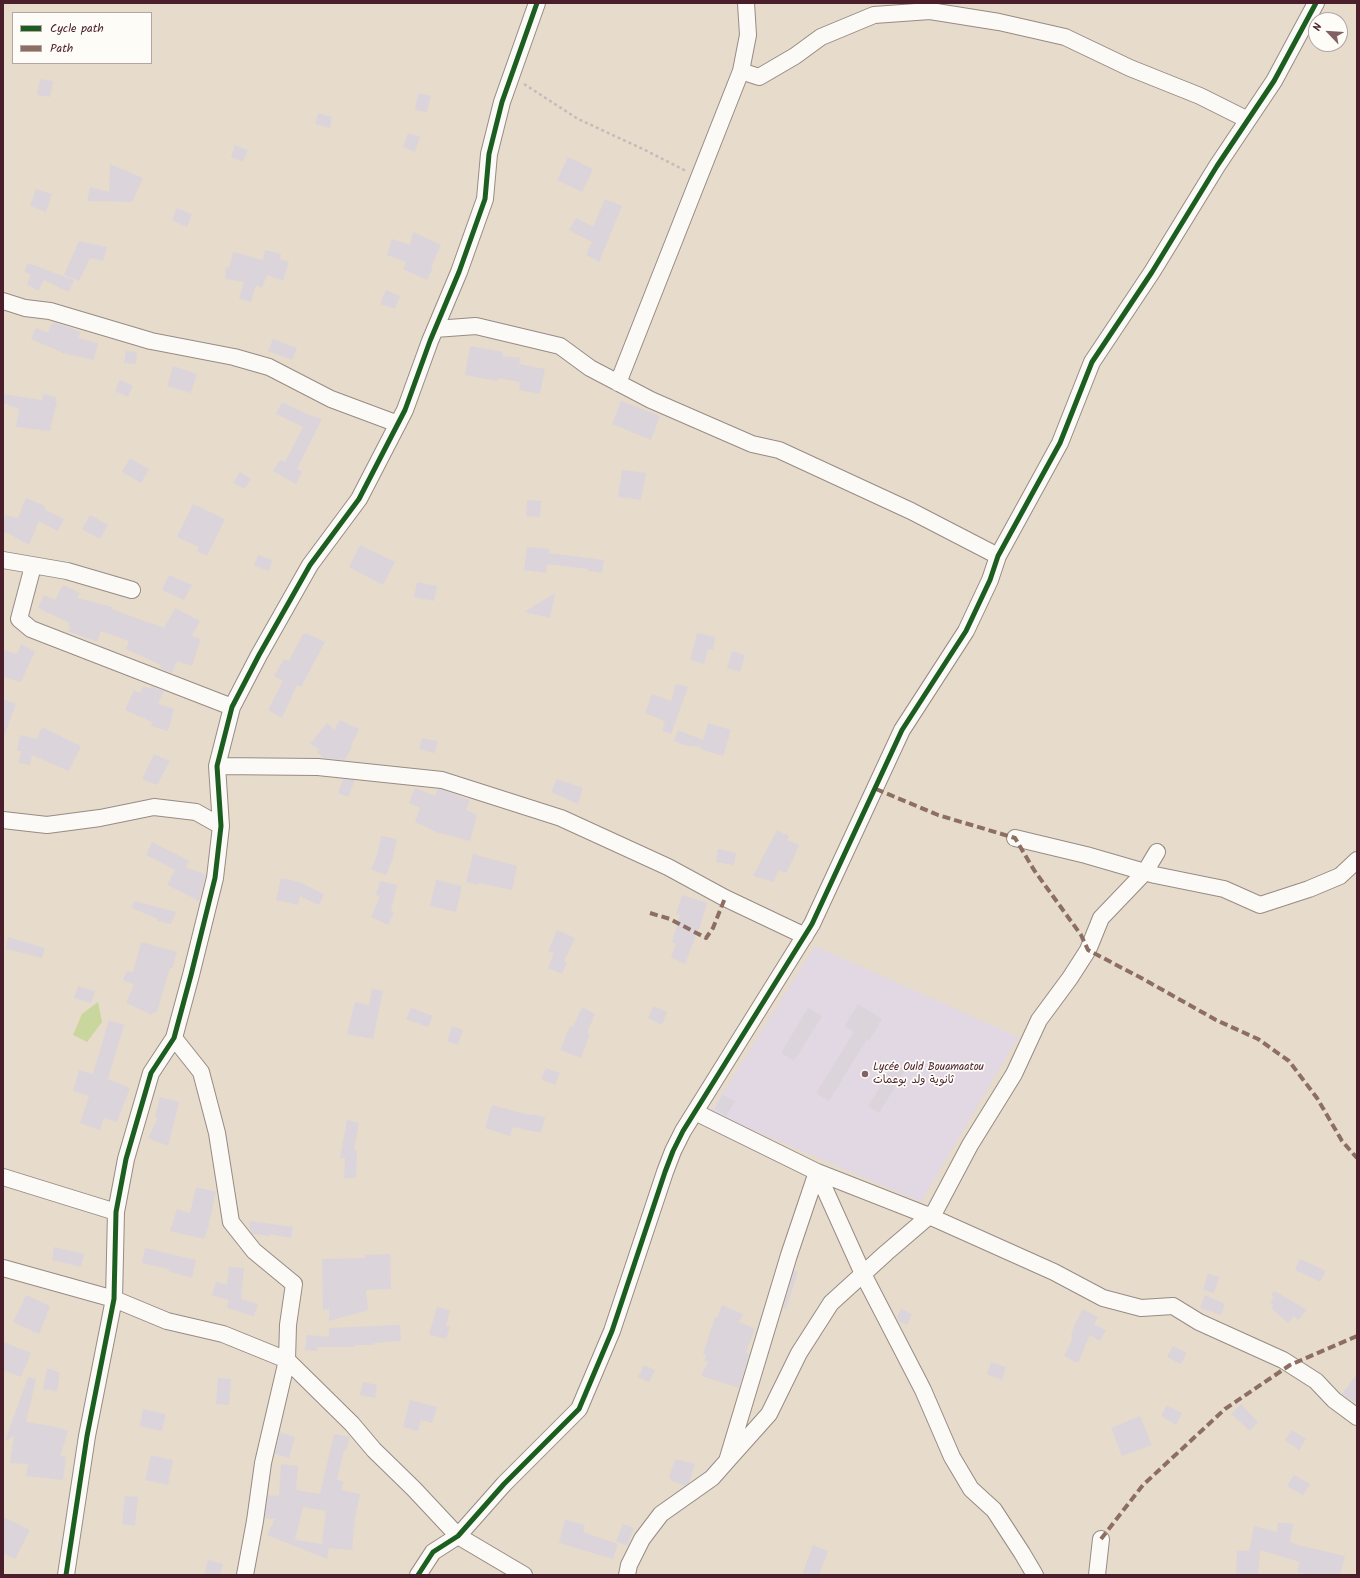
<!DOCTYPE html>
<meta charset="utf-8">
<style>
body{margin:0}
#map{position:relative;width:1360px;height:1578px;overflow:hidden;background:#e7dbcb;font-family:Kalam,sans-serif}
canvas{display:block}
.frame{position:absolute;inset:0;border:4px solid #4a1f2b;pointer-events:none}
.legend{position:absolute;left:12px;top:12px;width:140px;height:52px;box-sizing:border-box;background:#fdfcf7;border:1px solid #b5a4a5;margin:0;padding:5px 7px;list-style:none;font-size:12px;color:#4a1f2b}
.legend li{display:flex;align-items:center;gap:8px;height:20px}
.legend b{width:20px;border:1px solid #b5a4a5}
.north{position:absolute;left:1308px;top:12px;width:40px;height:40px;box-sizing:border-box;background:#fdfcf7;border:1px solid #b5a4a5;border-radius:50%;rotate:295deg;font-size:11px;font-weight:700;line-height:16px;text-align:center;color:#4a1f2b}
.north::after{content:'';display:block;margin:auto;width:14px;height:18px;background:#816163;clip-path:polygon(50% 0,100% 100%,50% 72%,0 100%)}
</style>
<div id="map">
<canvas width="1360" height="1578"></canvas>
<div class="frame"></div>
<ul class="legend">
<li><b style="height:5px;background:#1b5e20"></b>Cycle path</li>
<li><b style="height:5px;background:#8d6e63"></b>Path</li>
</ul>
<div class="north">N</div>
</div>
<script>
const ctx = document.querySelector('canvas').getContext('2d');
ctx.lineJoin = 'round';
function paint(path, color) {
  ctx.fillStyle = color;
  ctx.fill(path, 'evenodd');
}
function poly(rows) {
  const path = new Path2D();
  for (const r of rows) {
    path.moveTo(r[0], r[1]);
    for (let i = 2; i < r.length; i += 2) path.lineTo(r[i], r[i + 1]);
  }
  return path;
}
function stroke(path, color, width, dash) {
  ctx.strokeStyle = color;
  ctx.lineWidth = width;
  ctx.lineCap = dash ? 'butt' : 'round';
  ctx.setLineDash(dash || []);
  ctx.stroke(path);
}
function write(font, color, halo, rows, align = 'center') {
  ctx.font = font + ' Kalam,"Playpen Sans Arabic",sans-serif';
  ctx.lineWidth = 3.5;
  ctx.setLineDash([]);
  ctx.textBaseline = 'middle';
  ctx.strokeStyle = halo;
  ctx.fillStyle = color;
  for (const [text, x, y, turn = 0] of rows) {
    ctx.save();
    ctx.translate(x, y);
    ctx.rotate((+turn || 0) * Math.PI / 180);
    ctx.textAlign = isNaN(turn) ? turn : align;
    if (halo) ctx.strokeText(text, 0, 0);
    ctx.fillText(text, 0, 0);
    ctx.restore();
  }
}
paint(poly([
 [815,946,1018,1037,921,1202,711,1112]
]), '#e1d8e3');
paint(poly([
 [98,1002,102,1022,87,1042,73,1035,82,1014]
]), '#c9d69e');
paint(poly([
 [40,79,53,81,50,97,37,95],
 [418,93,431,96,427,112,415,110],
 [318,113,332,117,330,128,315,124],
 [408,133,420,137,415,152,403,147],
 [235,145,248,150,243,162,231,157],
 [568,157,593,169,582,192,557,180],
 [110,164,143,178,132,202,87,201,90,187,109,192],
 [36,189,52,194,46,212,30,206],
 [605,199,622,206,599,262,586,255,592,242,569,230,576,218,593,227],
 [177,208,192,214,187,227,172,220],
 [413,232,441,245,431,267,433,268,427,280,403,269,406,262,387,255,392,239,410,245],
 [79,241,107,247,103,261,90,258,79,281,64,275],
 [265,250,281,254,280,259,289,262,283,281,267,275,262,288,256,285,251,302,239,298,244,282,225,279,226,267,229,268,233,252,263,260],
 [28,263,74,280,69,292,44,280,38,291,27,284,31,275,24,272],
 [386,290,400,296,395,309,380,304],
 [53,322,81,332,78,338,98,343,94,360,61,353,61,352,31,339,36,328,48,333],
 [273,339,297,348,292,360,268,351],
 [470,346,503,352,502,356,520,358,519,364,545,369,540,394,519,390,520,382,498,378,497,381,465,375],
 [126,351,137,352,136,364,124,363],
 [173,366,197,374,191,393,167,386],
 [120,380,133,386,128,397,115,391],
 [3,394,42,400,43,394,56,397,55,401,57,401,50,431,16,427,19,409,3,403],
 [621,401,660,416,651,440,612,424],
 [282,402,309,415,322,419,297,469,302,472,296,484,273,471,280,460,285,462,303,427,276,414],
 [130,458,149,469,141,483,122,472],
 [622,470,646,473,641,500,618,497],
 [240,472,251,479,245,489,233,483],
 [26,498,45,506,44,509,64,519,58,531,39,521,29,545,8,533,3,532,5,515,18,518],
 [527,500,541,501,540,517,526,516],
 [193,504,225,519,207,556,197,551,199,547,177,537],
 [90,515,108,525,100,539,82,529],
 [360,545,395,562,383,585,349,567],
 [527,547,549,549,549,553,604,560,602,573,588,571,588,569,547,564,546,573,524,570],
 [258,555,272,560,269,571,254,566],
 [169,575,192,585,184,600,162,590],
 [417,582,437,586,434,601,414,597],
 [63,585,80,593,77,598,112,607,112,609,149,623,149,622,164,628,175,608,200,621,192,636,201,639,192,666,177,661,172,673,159,668,161,665,126,649,129,641,101,631,97,642,68,631,71,627,68,626,70,623,38,608,44,595,55,600],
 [555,593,550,618,524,612],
 [697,633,715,637,713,650,708,649,704,664,690,660],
 [303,634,308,634,325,642,301,687,297,685,282,718,268,710,283,681,274,676,284,659,289,661],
 [21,644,35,651,21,682,3,677,3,650,17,654],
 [732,651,745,655,740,672,727,668],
 [676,684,688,687,671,734,662,731,665,721,645,713,652,694,671,701],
 [144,686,149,689,151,686,164,691,158,704,174,709,168,731,151,726,152,722,125,710,134,690,140,693],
 [3,699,16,704,4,736,3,735],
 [340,720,359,729,351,746,352,747,345,760,324,758,317,752,319,749,310,744,327,723,334,730],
 [708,723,731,730,723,756,700,749,701,747,684,745,674,741,678,730,703,740],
 [42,727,81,746,69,771,32,755,30,765,19,763,21,751,17,751,20,735,37,739],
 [422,738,437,741,435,753,419,749],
 [154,754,170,761,157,785,142,779],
 [343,779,355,780,348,797,338,793],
 [557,779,583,788,578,804,551,792],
 [415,788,435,796,438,789,440,789,470,800,466,810,477,815,470,841,436,832,415,822,420,808,409,803],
 [777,830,789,836,787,840,799,845,794,857,786,873,778,870,774,882,753,876],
 [381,836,397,839,392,861,386,875,371,869,377,856],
 [152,842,189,861,186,867,206,875,199,901,167,885,175,870,146,855],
 [718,849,736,853,734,865,716,862],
 [473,854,517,866,512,890,479,883,479,885,466,882],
 [281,878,299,882,324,894,319,905,300,896,298,905,276,900],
 [436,880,462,886,456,912,430,906],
 [380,881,397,885,391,911,394,912,388,925,371,917,380,896,376,895],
 [682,895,707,903,699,930,698,930,685,964,671,957,676,944,672,942,680,915,676,914],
 [134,901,176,912,171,924,157,921,158,919,132,908],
 [557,930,575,938,564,961,567,962,562,974,548,968,554,953,548,951],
 [8,937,45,948,42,958,6,949],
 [141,942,177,952,172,969,170,968,157,1012,153,1012,152,1015,126,1003,134,985,123,980,127,971,133,972],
 [78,986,95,991,91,1003,74,998],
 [372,989,383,991,373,1039,347,1034,355,1002,369,1005],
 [858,1004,882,1019,869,1041,867,1039,829,1101,816,1093,854,1032,845,1026],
 [653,1006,667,1012,662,1025,648,1018],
 [582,1007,595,1014,587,1033,590,1034,581,1058,560,1050,570,1026,573,1027],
 [411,1008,433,1016,428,1027,406,1019],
 [808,1008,822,1016,794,1061,781,1053],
 [109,1020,124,1025,108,1079,130,1088,117,1122,104,1118,100,1130,80,1123,89,1096,73,1091,79,1070,93,1074],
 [452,1026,463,1030,458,1045,447,1041],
 [895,1063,906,1069,879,1113,868,1106],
 [546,1068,560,1073,555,1085,541,1079],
 [723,1095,735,1101,726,1116,715,1109],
 [160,1097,179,1102,168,1146,148,1138,158,1118,155,1117],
 [492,1105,529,1115,529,1114,545,1117,541,1133,513,1127,510,1136,485,1128],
 [347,1120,359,1123,354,1150,357,1150,356,1178,344,1178,345,1158,340,1158],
 [196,1187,216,1192,208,1228,204,1239,170,1231,177,1209,190,1213],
 [250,1221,293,1227,291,1238,270,1234,270,1236,252,1234,251,1230,249,1229],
 [54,1247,84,1254,81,1267,52,1260],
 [145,1248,196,1260,192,1278,168,1271,169,1269,142,1263],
 [390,1254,391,1289,366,1290,368,1310,329,1321,329,1309,323,1310,322,1259,365,1258,365,1255],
 [1300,1259,1326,1271,1320,1282,1295,1270],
 [229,1267,244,1268,241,1299,258,1304,254,1316,227,1308,229,1300,212,1295,216,1282,227,1285],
 [794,1270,798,1272,786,1309,783,1308],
 [1208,1274,1219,1277,1214,1293,1203,1290],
 [1274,1291,1290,1300,1307,1310,1298,1320,1294,1316,1288,1323,1271,1308,1274,1305,1270,1303,1274,1297,1271,1295],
 [26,1295,50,1306,39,1334,13,1322],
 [1205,1295,1225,1304,1221,1315,1200,1308],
 [722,1305,743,1314,739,1322,755,1329,746,1352,749,1354,739,1388,701,1376,708,1362,704,1361,706,1355,703,1354,715,1317,717,1318],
 [437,1307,450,1310,446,1326,450,1327,446,1339,429,1335],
 [901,1309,912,1314,907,1325,898,1321,897,1318],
 [1083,1309,1098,1317,1094,1324,1106,1330,1100,1341,1090,1335,1078,1363,1064,1356,1073,1337,1071,1336,1074,1326],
 [400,1325,401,1341,374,1343,374,1345,355,1345,355,1347,317,1347,317,1351,305,1350,307,1335,329,1337,329,1328],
 [3,1342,31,1353,21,1377,3,1370],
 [1173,1346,1187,1353,1181,1364,1167,1357],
 [991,1362,1006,1367,1002,1380,987,1374],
 [644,1365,655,1370,649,1382,638,1377],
 [47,1368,60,1373,57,1391,43,1389],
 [1357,1374,1357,1400,1355,1403,1342,1394],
 [28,1377,36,1379,26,1422,52,1426,68,1431,60,1456,66,1457,63,1480,26,1476,28,1464,10,1463,14,1436,5,1441],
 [218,1378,231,1379,229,1405,216,1404],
 [363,1382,377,1385,375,1398,360,1395],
 [410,1400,437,1407,432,1423,421,1420,418,1431,403,1427],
 [1241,1404,1258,1422,1250,1431,1231,1414],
 [1167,1405,1182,1413,1176,1425,1161,1416],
 [143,1409,166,1414,162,1431,140,1426],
 [1140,1416,1152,1445,1122,1456,1111,1428],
 [1292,1430,1306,1439,1299,1450,1285,1440],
 [280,1432,295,1437,289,1458,275,1454],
 [334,1434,350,1437,346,1451,344,1450,337,1479,344,1482,341,1490,360,1494,355,1518,352,1550,329,1548,327,1559,267,1535,275,1519,265,1518,268,1495,279,1496,281,1464,298,1466,296,1490,320,1494],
 [303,1507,326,1511,322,1544,295,1540],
 [151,1455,173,1460,168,1485,145,1480],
 [675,1459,695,1464,689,1483,685,1486,670,1480,671,1478,669,1477],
 [1294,1475,1310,1484,1303,1495,1287,1486],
 [125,1496,138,1497,135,1526,122,1524],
 [3,1517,30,1530,15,1559,3,1553],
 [565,1520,585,1525,583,1532,618,1544,613,1559,559,1543],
 [1278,1522,1293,1524,1290,1542,1294,1543,1294,1544,1345,1556,1340,1575,1310,1575,1297,1572,1300,1562,1260,1550,1258,1575,1236,1575,1237,1550,1249,1551,1254,1526,1277,1532],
 [623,1524,634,1528,627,1546,616,1541],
 [813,1545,828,1551,819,1575,802,1575],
 [208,1560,223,1564,220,1575,204,1575]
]), '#dcd4db');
const minor = poly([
 [741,71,759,77,795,56,821,37,874,15,930,11,999,22,1065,37,1130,68,1200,96,1248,120],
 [3,301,25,308,50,311,151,341,234,357,269,367,331,399,398,424],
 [435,329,476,326,560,346,590,368,651,400,752,444,779,450,911,511,998,556],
 [618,383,741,71,748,35,746,3],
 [3,560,67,571,132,590],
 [33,566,19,619,31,629,232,707],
 [217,766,318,767,442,780,561,818,668,867,725,898,805,936],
 [3,820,47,825,100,818,154,807,196,812,221,826],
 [1015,838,1086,855,1155,875,1224,889,1260,905,1309,889,1340,876,1357,860],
 [174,1038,201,1072,217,1133,231,1222,254,1251,294,1284,288,1325,287,1360,263,1463,255,1521,245,1575],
 [695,1112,817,1172,929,1216,1054,1272,1103,1298,1141,1308,1173,1306,1199,1322,1283,1360,1316,1381,1334,1400,1357,1417],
 [817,1172,863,1274,923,1390,952,1457,971,1489,994,1510,1022,1553,1035,1575],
 [3,1177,116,1212],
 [3,1268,114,1299,167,1321,223,1334,287,1360,352,1424,374,1450,414,1489,458,1536,524,1575],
 [727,1461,769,1414,799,1353,831,1303,886,1253,935,1211,970,1145,1014,1074,1039,1020,1070,978,1088,950,1101,918,1145,872,1157,852],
 [66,1575,87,1436,114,1299,116,1212,126,1159,151,1073,174,1038,191,975,215,878,221,826,217,766,232,707,259,655,310,565,359,499,405,410,430,341,459,272,485,199,489,154,502,102,537,3],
 [418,1575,433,1552,458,1536,504,1484,579,1409,612,1331,665,1172,673,1151,683,1131,812,924,902,730,966,631,990,580,998,556,1060,443,1092,362,1152,272,1217,166,1274,81,1316,3],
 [627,1575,629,1565,642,1539,661,1514,712,1478,727,1461,789,1255,817,1172],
 [1097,1575,1101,1539]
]);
stroke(minor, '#978b84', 18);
stroke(poly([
 [524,84,578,119,643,149,686,171]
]), '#c2bcba', 2.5, [3, 3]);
stroke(minor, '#fbfaf7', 16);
stroke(poly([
 [876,789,938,815,1015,838,1034,870,1081,935,1088,950,1145,980,1216,1020,1258,1039,1289,1061,1317,1098,1342,1141,1357,1158],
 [650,913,670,919,706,938,713,928,725,898],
 [1101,1539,1143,1485,1225,1409,1290,1365,1357,1336]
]), '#8d6e63', 4, [8, 4]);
stroke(poly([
 [66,1575,87,1436,114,1299,116,1212,126,1159,151,1073,174,1038,191,975,215,878,221,826,217,766,232,707,259,655,310,565,359,499,405,410,430,341,459,272,485,199,489,154,502,102,537,3],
 [418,1575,433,1552,458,1536,504,1484,579,1409,612,1331,665,1172,673,1151,683,1131,812,924,902,730,966,631,990,580,998,556,1060,443,1092,362,1152,272,1217,166,1274,81,1316,3]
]), '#1b5e20', 5);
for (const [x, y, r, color] of [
 [865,1074,4,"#816163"]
]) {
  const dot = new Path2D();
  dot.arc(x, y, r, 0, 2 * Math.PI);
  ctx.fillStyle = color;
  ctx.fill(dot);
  stroke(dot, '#fdfcf7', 1.5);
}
write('11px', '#4a1f2b', '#fdfcf7', [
 ["Lycée Ould Bouamaatou",873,1068],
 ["ثانوية ولد بوعمات",873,1081]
], 'left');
</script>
